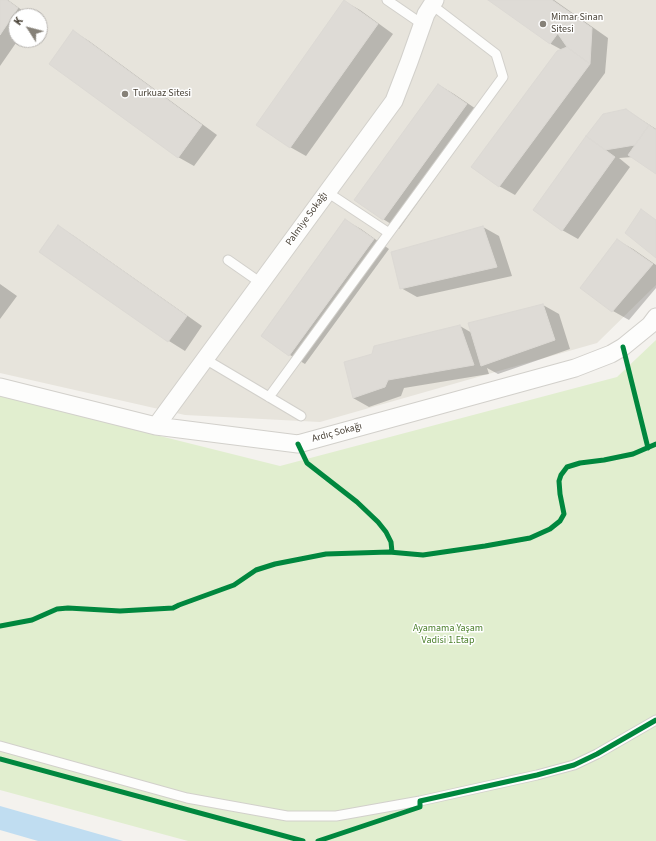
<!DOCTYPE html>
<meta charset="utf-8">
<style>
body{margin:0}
#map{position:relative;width:656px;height:841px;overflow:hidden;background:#f4f2ee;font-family:"Source Sans 3",sans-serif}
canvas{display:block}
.north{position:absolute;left:8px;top:8px;width:40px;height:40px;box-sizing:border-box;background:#fff;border:1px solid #b7b4b0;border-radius:50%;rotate:306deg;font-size:11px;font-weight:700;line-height:16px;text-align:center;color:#4b4439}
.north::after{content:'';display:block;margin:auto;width:14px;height:18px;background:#868178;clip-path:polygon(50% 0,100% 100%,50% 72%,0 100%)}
</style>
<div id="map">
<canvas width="656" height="841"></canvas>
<div class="north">K</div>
</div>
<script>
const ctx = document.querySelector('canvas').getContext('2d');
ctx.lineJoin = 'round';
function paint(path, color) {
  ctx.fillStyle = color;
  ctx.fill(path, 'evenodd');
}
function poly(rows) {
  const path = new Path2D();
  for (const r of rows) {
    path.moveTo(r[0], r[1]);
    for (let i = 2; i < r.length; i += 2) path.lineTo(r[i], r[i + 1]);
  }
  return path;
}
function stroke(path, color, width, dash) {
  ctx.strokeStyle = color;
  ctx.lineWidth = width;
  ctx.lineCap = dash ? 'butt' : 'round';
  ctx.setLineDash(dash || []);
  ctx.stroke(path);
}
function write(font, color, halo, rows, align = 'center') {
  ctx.font = font + ' "Source Sans 3",sans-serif';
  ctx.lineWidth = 3;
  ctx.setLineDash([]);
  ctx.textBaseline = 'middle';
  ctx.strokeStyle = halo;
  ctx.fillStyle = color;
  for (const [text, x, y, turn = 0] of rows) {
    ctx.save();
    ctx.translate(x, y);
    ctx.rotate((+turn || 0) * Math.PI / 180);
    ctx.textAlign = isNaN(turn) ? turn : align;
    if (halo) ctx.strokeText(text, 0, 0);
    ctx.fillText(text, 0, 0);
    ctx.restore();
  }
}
paint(poly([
 [0,0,656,0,656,285,597,343,320,422,185,415,0,373],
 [16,16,40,16,40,40,16,40]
]), '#e7e4dc');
paint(poly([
 [656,340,656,841,188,841,0,790,0,396,280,466,617,377]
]), '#e1eecf');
paint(poly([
 [0,806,123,841,38,841,0,830]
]), '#c0ddf1');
paint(poly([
 [0,0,8,0,30,16,16,16,16,40,18,40,0,66],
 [490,0,554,0,608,38,605,73,515,195,499,186,562,50,551,44],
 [344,1,360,10,393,34,306,156,290,147],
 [73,31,89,41,217,135,194,166,178,157],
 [439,85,454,94,482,113,399,229,383,219],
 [626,110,642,120,656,129,656,173,633,157,619,158,630,167,578,239,562,230],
 [345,220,361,229,389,249,305,364,290,355,262,335],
 [58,226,74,236,202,326,185,351,169,341,40,252],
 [483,227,499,236,512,276,417,297,401,288],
 [617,240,633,249,656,265,656,288,629,320,613,311],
 [0,284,17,296,0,319],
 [543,305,559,314,570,349,498,374,487,368,489,374,404,388,401,396,369,407,353,398,460,326,472,333]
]), '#0003');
const building = poly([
 [0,0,7,0,18,8,0,35,0,0],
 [344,0,378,24,290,148,256,125,344,0],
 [488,0,552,0,572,14,550,44,488,0],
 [572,14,592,28,590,64,567,47,558,34,572,14],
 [73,30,202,125,178,158,49,64,73,30],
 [567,47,590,64,499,187,471,167,557,51,567,47],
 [438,84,467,104,383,220,354,200,438,84],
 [626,109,649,125,635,145,605,150,586,136,603,114,626,109],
 [649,125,656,130,656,174,628,155,649,125],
 [586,136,615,157,562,231,533,210,586,136],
 [641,209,656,220,656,258,625,233,641,209],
 [345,219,374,239,289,356,261,336,345,219],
 [58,225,187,316,168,342,39,252,58,225],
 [483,226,497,267,400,289,391,252,483,226],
 [617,239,653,264,612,312,580,288,617,239],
 [543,304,555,340,481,366,468,323,543,304],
 [460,325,474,365,388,380,385,387,353,398,344,362,372,354,374,346,460,325]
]);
paint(building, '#dedbd6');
stroke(building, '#dcd9d4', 1);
const lane = poly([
 [387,0,422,24],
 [327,192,389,233],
 [228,260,261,283],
 [205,359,301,416],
 [269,397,503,77,496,54,432,5],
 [0,746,187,798,287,816,336,816,420,801,537,775,574,765,597,754,656,720]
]);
const street = poly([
 [0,387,156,426,298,444,575,368,611,354,623,347,650,325,656,317],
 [156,426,394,101,409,62,426,14,435,0]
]);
stroke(lane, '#d2d0cb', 11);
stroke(street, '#d2d0cb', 19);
stroke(lane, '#fdfdfc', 9);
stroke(street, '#fdfdfc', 17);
stroke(poly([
 [623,347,648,448],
 [298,444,307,463,357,502,378,522,386,532,391,542,392,552],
 [0,626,32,620,57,609,68,608,120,611,173,608,179,605,234,585,256,570,275,564,326,554,389,552,423,555,485,546,530,538,550,529,560,521,564,514,560,494,559,481,561,475,567,467,580,463,604,460,633,454,656,444],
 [0,759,303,841],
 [318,841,420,807,420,801,537,775,574,765,597,754,656,720]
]), '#00873e', 5);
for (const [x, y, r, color] of [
 [543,24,4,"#868178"],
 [125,94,4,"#868178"]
]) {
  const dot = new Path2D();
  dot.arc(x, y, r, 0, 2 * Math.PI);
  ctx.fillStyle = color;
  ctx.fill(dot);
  stroke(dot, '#fff', 1.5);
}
write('10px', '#4b4439', '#fff', [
 ["Mimar Sinan",551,18],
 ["Sitesi",551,30],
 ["Turkuaz Sitesi",133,94]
], 'left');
write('10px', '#4b4439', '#fff', [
 ["Palmiye Sokağı",307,219,-54],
 ["Ardıç Sokağı",337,433,-15]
]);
write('10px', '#4a7f2a', '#fff', [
 ["Ayamama Yaşam",448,629],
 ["Vadisi 1.Etap",448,641]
]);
</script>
